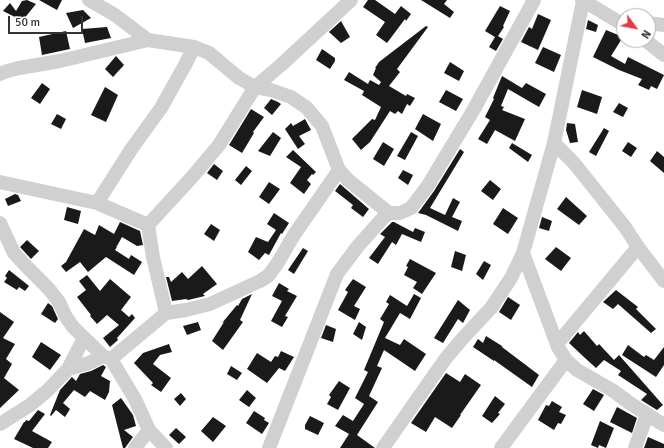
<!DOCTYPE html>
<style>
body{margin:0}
#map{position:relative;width:664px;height:448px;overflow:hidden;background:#fff;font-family:Signika,sans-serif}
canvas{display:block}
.north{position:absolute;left:616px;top:8px;width:40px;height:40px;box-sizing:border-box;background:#fff;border:1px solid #adadad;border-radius:50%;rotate:122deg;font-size:11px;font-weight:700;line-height:16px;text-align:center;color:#333}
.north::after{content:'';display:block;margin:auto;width:14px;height:18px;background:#e63946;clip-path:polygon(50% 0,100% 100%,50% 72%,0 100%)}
.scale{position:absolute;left:8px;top:16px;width:75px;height:18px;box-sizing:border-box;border:2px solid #333;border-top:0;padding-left:5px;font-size:12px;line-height:14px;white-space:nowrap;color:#333;-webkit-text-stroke:3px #fff;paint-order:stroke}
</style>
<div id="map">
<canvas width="664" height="448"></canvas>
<div class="north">N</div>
<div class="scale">50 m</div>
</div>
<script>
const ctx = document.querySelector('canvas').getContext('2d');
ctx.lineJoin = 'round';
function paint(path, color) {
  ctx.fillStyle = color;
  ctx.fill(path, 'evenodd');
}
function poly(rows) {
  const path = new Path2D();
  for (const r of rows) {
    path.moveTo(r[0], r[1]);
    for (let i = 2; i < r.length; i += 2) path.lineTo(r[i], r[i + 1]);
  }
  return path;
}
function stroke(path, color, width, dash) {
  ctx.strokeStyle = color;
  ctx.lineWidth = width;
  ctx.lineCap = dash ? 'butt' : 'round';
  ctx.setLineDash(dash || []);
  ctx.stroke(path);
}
paint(poly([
 [27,0,36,4,23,20,25,22,3,11,10,3,16,11,22,1],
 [39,0,62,0,57,10],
 [368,0,375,0,395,14,401,6,411,14,406,21,405,19,387,43,376,35,385,22,363,7],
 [421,0,447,0,444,4,454,12,450,18],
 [500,6,510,11,503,26,504,27,498,36,503,39,496,51,489,47,495,37,485,31],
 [83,10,91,18,73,28,66,13],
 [538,14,551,20,538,50,521,42,529,27,532,29],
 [588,20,598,25,596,32,586,29],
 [341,21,350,37,341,43,329,32],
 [426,26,428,27,397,69,400,72,389,86,406,96,407,94,415,98,410,106,407,104,402,114,398,111,395,114,390,111,370,142,361,150,352,139,372,119,375,120,381,107,362,95,364,91,344,80,349,72,368,84,370,80,379,85,381,82,373,75,376,68,375,68,379,62],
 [107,27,111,38,85,43,82,29],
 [606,30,623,37,611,56,625,64,628,57,664,75,657,89,651,86,649,90,638,85,642,79,619,70,593,57],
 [66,31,70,49,42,55,39,37],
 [543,47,561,55,554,72,535,63],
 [322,49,335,58,335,61,330,69,316,60],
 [116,56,124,65,113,77,105,69],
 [450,62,464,71,459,81,444,73],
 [502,76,522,88,526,83,546,94,539,107,508,89,501,106,504,107,502,110,525,119,515,141,495,130,487,144,478,139,490,120,485,117,494,99,493,98],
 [42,83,50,89,40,104,31,98],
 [105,87,118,95,106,122,91,115],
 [446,90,463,99,456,111,439,102],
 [582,90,602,97,597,114,577,107],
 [271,99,278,102,281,104,272,115,264,108],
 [619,103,628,108,623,117,613,112],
 [251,109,264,117,253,132,254,133,242,153,229,145],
 [57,114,66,119,61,129,51,124],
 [423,114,441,124,433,141,415,129],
 [305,119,311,130,299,136,305,144,298,149,285,129,291,123,293,126],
 [567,123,575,124,578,142,570,143,566,130],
 [604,128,609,131,596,156,589,152],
 [273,132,281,138,270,156,258,151],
 [411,132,418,136,405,160,397,156],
 [383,142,394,149,384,166,373,159],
 [628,142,637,148,631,157,622,151],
 [512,143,532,155,528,162,509,148],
 [460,149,464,152,430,208,445,215,453,198,460,202,452,217,462,221,458,231,426,215,418,213,434,191],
 [293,150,316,172,313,175,312,174,307,180,311,184,304,194,290,183,301,167,286,157],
 [657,151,664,157,664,173,650,161],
 [214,164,223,171,217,180,207,173],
 [246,166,252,171,241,185,235,180],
 [403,170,413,175,408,185,398,178],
 [490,180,501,189,493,200,481,191],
 [269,182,280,189,269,204,259,197],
 [340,184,369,209,363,217,351,208,353,205,335,191],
 [15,194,18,195,21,201,8,206,5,199],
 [566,197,587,216,579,225,557,209],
 [67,207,81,211,78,224,64,220],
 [503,208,518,218,508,234,493,224],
 [274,213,289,223,282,234,281,233,269,255,265,253,259,260,248,252,256,237,268,242,276,230,267,224],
 [542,217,552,221,549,231,539,228],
 [120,222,140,231,143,245,137,246,122,237,117,246,116,246,117,247,115,250,129,259,131,255,142,262,134,275,106,257,88,272,80,262,66,272,61,266,66,262,84,229,95,235,99,225,114,234],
 [392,222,394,222,413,232,415,228,425,232,421,242,402,234,396,245,392,242,378,264,369,258,385,237,380,234],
 [211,224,220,230,214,241,204,234],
 [27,240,39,251,31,259,20,247],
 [556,247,571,258,561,271,545,259],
 [303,248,308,251,294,274,288,270],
 [455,251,466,255,462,271,451,267],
 [410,259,436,273,422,294,413,288,417,282,404,275,408,267,406,266],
 [484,261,491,265,483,280,476,274],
 [202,266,217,284,203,294,205,296,188,300,186,299,172,301,166,277,169,277,171,282,182,272,188,279],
 [9,270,29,286,25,291,19,287,17,290,4,282,7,278,5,276],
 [87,275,100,291,110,279,131,297,121,310,129,317,132,314,135,318,117,338,118,340,110,347,103,338,119,325,107,315,97,324,90,316,91,315,77,297,86,290,79,281],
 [353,279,366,287,354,306,360,309,355,320,338,310,348,292,345,290],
 [279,283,289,289,287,291,297,296,285,316,288,317,282,327,271,321,282,301,272,296],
 [616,290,638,307,636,309,656,329,651,333,618,304,613,309,603,302],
 [252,294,240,320,243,322,223,350,212,341,224,322,222,323,237,305,238,306,242,299],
 [414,294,421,298,410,319,400,313,385,338,400,345,404,339,426,354,415,371,384,350,377,366,382,368,369,396,378,402,357,435,375,448,340,448,349,434,335,426,343,415,353,421,364,404,355,398,368,372,364,370,384,322,380,319,389,304,386,302,390,295,407,306],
 [508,297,520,305,511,320,499,312],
 [458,300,470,310,463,323,458,319,443,343,434,338],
 [48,303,52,306,58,319,55,323,41,314],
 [0,312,14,322,3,338,15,344,6,359,12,364,4,378,19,390,0,408],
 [198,322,201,330,187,335,183,326],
 [359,322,366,327,362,340,353,334],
 [326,325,336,329,333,342,321,338],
 [584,331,597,346,599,344,614,360,619,355,663,405,657,410,641,400,647,394,618,375,621,371,604,360,596,368,585,358,569,343,578,332,580,335],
 [486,336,502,346,502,347,539,375,532,387,494,360,494,361,473,347,478,339,483,343],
 [41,342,61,355,50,370,32,357],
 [169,344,172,352,160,355,153,364,171,378,161,392,151,385,153,383,134,363,143,353],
 [628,345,644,357,646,355,654,360,664,347,664,365,656,377,622,355],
 [281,351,294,357,285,371,279,368,267,383,247,369,257,353,271,362,275,356,278,357],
 [103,365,106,367,101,376,110,381,109,392,105,400,90,391,85,397,74,390,63,403,70,409,65,417,56,410,51,416,50,415,60,390,72,377,76,381,80,374,91,371],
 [231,366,242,373,237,380,227,374],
 [446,373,460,382,465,374,481,385,460,415,461,415,452,428,435,417,426,432,411,423],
 [339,381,350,388,338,410,327,404,331,397,329,395],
 [593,389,604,395,594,411,583,404],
 [247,390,256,398,249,407,239,400],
 [181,393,186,399,180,406,174,399],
 [495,396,505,404,498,413,500,414,492,423,482,416],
 [121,398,133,415,136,426,124,430,133,437,125,448,123,448,112,405],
 [552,401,562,407,559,412,566,415,561,424,558,423,554,430,538,420,546,405,549,406],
 [617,407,637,418,632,433,610,422],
 [38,410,45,414,32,431,52,442,48,448,33,448,14,439,24,422,25,422,26,420,29,421],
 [254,411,265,418,264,420,269,423,262,434,246,423],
 [310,416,324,423,318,435,305,429,305,425],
 [213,417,226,426,213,442,201,431],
 [600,421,614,428,606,448,599,445,598,448,591,445],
 [176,428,186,437,179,444,169,435],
 [648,437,664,444,664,448,644,448]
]), '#1a1a1a');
stroke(poly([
 [89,0,115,15,148,40],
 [582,0,624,25],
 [648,23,664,25],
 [645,40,664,55],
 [0,74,4,72,19,68,60,61,148,40,194,47,209,53,239,78,255,87,271,90,291,97,307,108,322,126,339,170,348,180,389,213],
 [554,143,574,163,625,227,638,247,664,281],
 [0,182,97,203,148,225],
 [97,203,132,148,161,108,185,65,194,47],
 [0,223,14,253,25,265,49,289,59,302,66,317,73,327,103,356,111,359,135,399,149,430,166,448],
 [523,253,558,347,566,360,577,370,612,390,631,404,664,425],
 [166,313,186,310,210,304,260,281,268,276,277,264,294,235,339,170],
 [557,344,638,247],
 [111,359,166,313,153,257,148,225,193,176,219,145,255,87,281,65,351,0],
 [68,369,89,363,103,356],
 [0,424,30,405,47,391,68,369,84,338],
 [135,448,149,430],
 [269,448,337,274,358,246,383,218,389,213,400,213,411,208,427,187,474,109,534,0],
 [383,448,446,358,463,338,491,308,511,278,523,253,554,143,583,1],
 [501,448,566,360],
 [635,448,647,415]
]), '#d0d0d0', 14);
</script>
